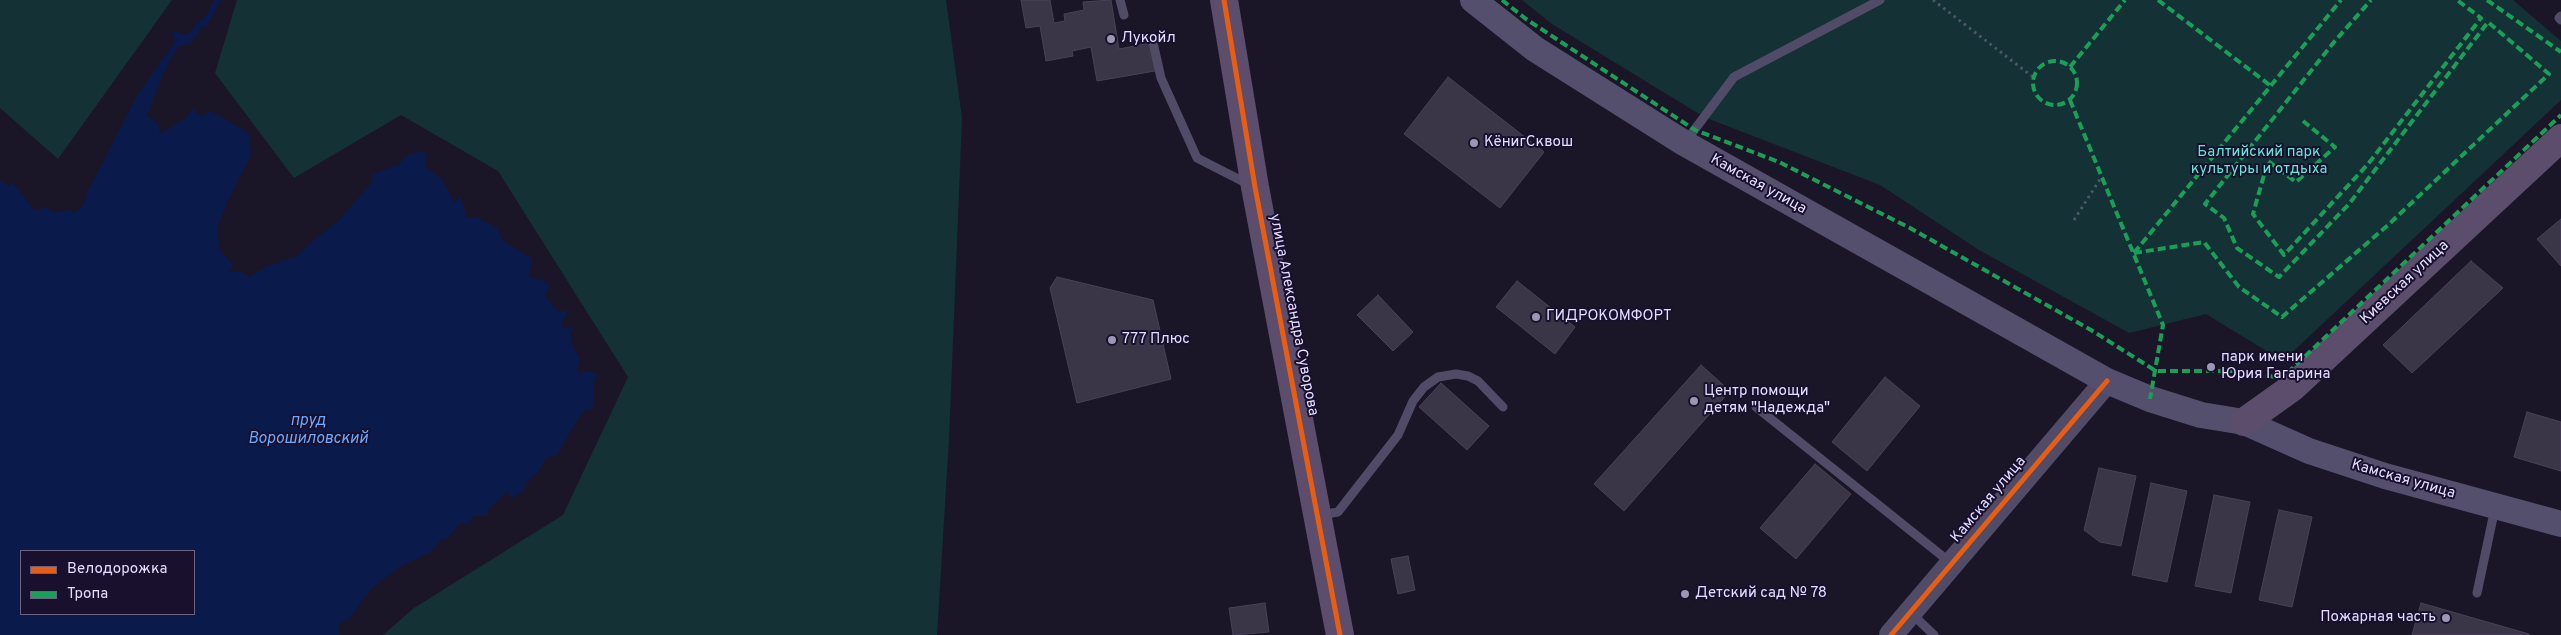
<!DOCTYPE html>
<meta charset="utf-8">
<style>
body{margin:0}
#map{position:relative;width:2561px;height:635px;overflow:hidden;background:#1b1627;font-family:Overpass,sans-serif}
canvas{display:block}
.legend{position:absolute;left:20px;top:550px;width:175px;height:65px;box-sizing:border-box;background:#18102d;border:1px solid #6a6281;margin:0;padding:6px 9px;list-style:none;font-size:15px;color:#e4dcff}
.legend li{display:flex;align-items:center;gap:10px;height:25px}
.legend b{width:25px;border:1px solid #6a6281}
</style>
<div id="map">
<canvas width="2561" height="635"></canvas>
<ul class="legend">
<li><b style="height:6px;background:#e95d12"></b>Велодорожка</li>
<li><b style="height:6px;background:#1a9f57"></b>Тропа</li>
</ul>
</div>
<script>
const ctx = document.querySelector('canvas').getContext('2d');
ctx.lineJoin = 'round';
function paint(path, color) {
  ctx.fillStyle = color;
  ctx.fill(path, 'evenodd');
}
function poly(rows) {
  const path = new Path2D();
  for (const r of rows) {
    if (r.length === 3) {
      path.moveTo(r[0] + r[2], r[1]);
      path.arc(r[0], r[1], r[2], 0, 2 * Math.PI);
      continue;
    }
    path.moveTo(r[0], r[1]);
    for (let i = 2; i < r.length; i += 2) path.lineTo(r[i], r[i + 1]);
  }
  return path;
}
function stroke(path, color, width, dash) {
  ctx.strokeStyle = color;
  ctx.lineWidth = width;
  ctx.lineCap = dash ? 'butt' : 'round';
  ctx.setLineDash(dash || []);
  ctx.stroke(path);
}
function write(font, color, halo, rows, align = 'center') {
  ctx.font = font + ' Overpass,sans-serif';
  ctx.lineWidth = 4;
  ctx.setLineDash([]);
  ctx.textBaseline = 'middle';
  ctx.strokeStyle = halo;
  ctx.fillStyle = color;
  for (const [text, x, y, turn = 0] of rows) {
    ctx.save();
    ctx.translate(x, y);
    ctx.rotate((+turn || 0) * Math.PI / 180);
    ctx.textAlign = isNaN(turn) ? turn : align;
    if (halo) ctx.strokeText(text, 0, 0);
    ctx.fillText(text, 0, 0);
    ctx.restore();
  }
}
paint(poly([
 [0,0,172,0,58,159,0,108],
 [237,0,946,0,962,118,949,439,937,635,383,635,414,608,563,515,628,377,498,171,401,115,294,178,215,73],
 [1522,0,2513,0,2561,41,2561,100,2283,361,2206,314,2129,333,1979,250,1880,185,1704,117,1552,24]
]), '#143135');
paint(poly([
 [202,18,204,24,191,43,178,47,163,73,147,116,158,123,160,134,186,118,192,108,200,116,211,111,249,133,251,155,229,198,217,229,220,251,234,266,229,271,241,272,250,277,267,266,297,256,311,242,337,222,373,181,371,175,399,164,406,156,419,151,426,154,426,168,441,178,455,203,460,195,467,218,479,218,498,229,503,241,533,259,529,276,545,281,550,287,545,295,558,312,569,310,561,324,566,329,575,326,570,333,573,347,580,358,577,373,589,371,598,375,593,384,594,404,590,410,583,411,557,455,546,458,539,471,524,485,527,488,513,498,507,492,487,510,489,516,474,516,467,525,461,523,447,539,442,539,429,553,400,567,372,588,350,618,339,624,340,635,0,635,0,180,8,186,13,183,35,211,46,207,53,212,69,210,75,213,84,204,86,195,137,95,175,42,172,30,187,35],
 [21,551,194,551,194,614,21,614]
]), '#0a1a4a');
stroke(poly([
 [204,24,218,0]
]), '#0a1a4a', 6);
const building = poly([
 [1021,0,1050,0,1054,23,1065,21,1064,14,1084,10,1083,2,1111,0,1119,49,1150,43,1155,71,1097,81,1091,47,1072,51,1073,56,1046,61,1040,26,1026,28,1021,0],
 [1448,77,1544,152,1500,208,1404,134,1448,77],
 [2561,219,2561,266,2537,239,2561,219],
 [2471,261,2503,288,2412,373,2383,345,2471,261],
 [1057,277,1153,300,1171,379,1077,403,1050,288,1057,277],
 [1517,281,1575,327,1555,354,1496,307,1517,281],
 [1378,295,1413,332,1393,351,1357,315,1378,295],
 [1701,365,1730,391,1624,511,1594,484,1701,365],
 [1885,377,1920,406,1867,471,1832,442,1885,377],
 [1441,383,1489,426,1467,450,1419,407,1441,383],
 [2527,412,2561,422,2561,471,2514,457,2527,412],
 [1815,464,1851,494,1796,559,1760,528,1815,464],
 [2099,468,2136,476,2121,546,2100,542,2084,530,2099,468],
 [2151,483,2187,491,2167,582,2132,575,2151,483],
 [2214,495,2250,502,2231,593,2195,586,2214,495],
 [2279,510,2312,517,2292,607,2259,600,2279,510],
 [1408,556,1415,590,1398,594,1391,559,1408,556],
 [1265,603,1269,632,1233,635,1229,608,1265,603],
 [2421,603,2529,634,2529,635,2412,635,2421,603]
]);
paint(building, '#3b3548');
stroke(building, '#494159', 1);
stroke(poly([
 [1933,0,2033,77],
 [2074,220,2102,176]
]), '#4b5768', 3, [2.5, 4]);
stroke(poly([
 [1120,0,1124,15],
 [2561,16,2559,18,2561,20],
 [1152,38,1161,78,1197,158,1250,185],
 [1686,141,1734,77,1880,0],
 [1756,407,1951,563],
 [1321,515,1338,512,1398,435,1413,401,1424,387,1438,377,1456,374,1468,376,1478,381,1503,407],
 [2477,593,2495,508],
 [1911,613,1934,635]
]), '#504c67', 9);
stroke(poly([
 [1891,635,2107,381]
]), '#504c67', 24);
stroke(poly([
 [1473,0,1535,49,1684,143,2107,381,2150,399,2201,415,2244,422,2309,451,2385,476,2561,524]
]), '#544f6d', 26);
stroke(poly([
 [1224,0,1255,187,1340,635],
 [2244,422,2293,387,2561,138]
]), '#5b4d6b', 28);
stroke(poly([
 [1502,0,1526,19,1695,130,1779,162,1910,228,2091,330,2156,371,2238,371,2282,378,2561,115],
 [2158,0,2271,86],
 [2487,0,2561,52],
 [2055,83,22],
 [2070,67,2125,0],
 [2070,100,2163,325,2150,399],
 [2303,121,2335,147,2296,182,2268,161,2253,214,2284,255,2368,164,2481,18,2457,0],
 [2134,253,2204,242,2239,287,2282,317,2388,225,2549,74,2488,22,2349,204,2279,277,2237,248,2224,218,2205,204,2334,42,2371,0],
 [2134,253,2341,0]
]), '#1a9f57', 4, [8, 4]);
stroke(poly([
 [1224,0,1255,187,1340,635],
 [1891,635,2107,381]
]), '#e95d12', 5);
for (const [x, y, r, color] of [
 [1111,39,5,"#9e97b3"],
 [1474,143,5,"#9e97b3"],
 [1536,317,5,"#9e97b3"],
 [1112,340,5,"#9e97b3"],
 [2211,367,5,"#9e97b3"],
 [1694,401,5,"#9e97b3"],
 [1685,594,5,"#9e97b3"],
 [2446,618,5,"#9e97b3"]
]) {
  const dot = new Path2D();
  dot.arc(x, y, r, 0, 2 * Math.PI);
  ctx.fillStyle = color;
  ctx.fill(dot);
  stroke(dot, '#18102d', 2);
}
write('15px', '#e4dcff', '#18102d', [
 ["Лукойл",1121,39],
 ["КёнигСквош",1484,143],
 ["ГИДРОКОМФОРТ",1546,317],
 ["777 Плюс",1122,340],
 ["парк имени",2221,358],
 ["Юрия Гагарина",2221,375],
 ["Центр помощи",1704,392],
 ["детям \"Надежда\"",1704,409],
 ["Детский сад № 78",1695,594],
 ["Пожарная часть",2436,618,"right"]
], 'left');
write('15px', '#60e7d5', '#18102d', [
 ["Балтийский парк",2259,153],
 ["культуры и отдыха",2259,170]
]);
write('15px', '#e4dcff', '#18102d', [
 ["Камская улица",1758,185,29],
 ["Киевская улица",2405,283,-43],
 ["улица Александра Суворова",1293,315,79],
 ["Камская улица",2403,480,16],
 ["Камская улица",1989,500,-50]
]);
write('italic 16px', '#6aa9ff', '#18102d', [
 ["пруд",308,422],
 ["Ворошиловский",308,440]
]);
</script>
